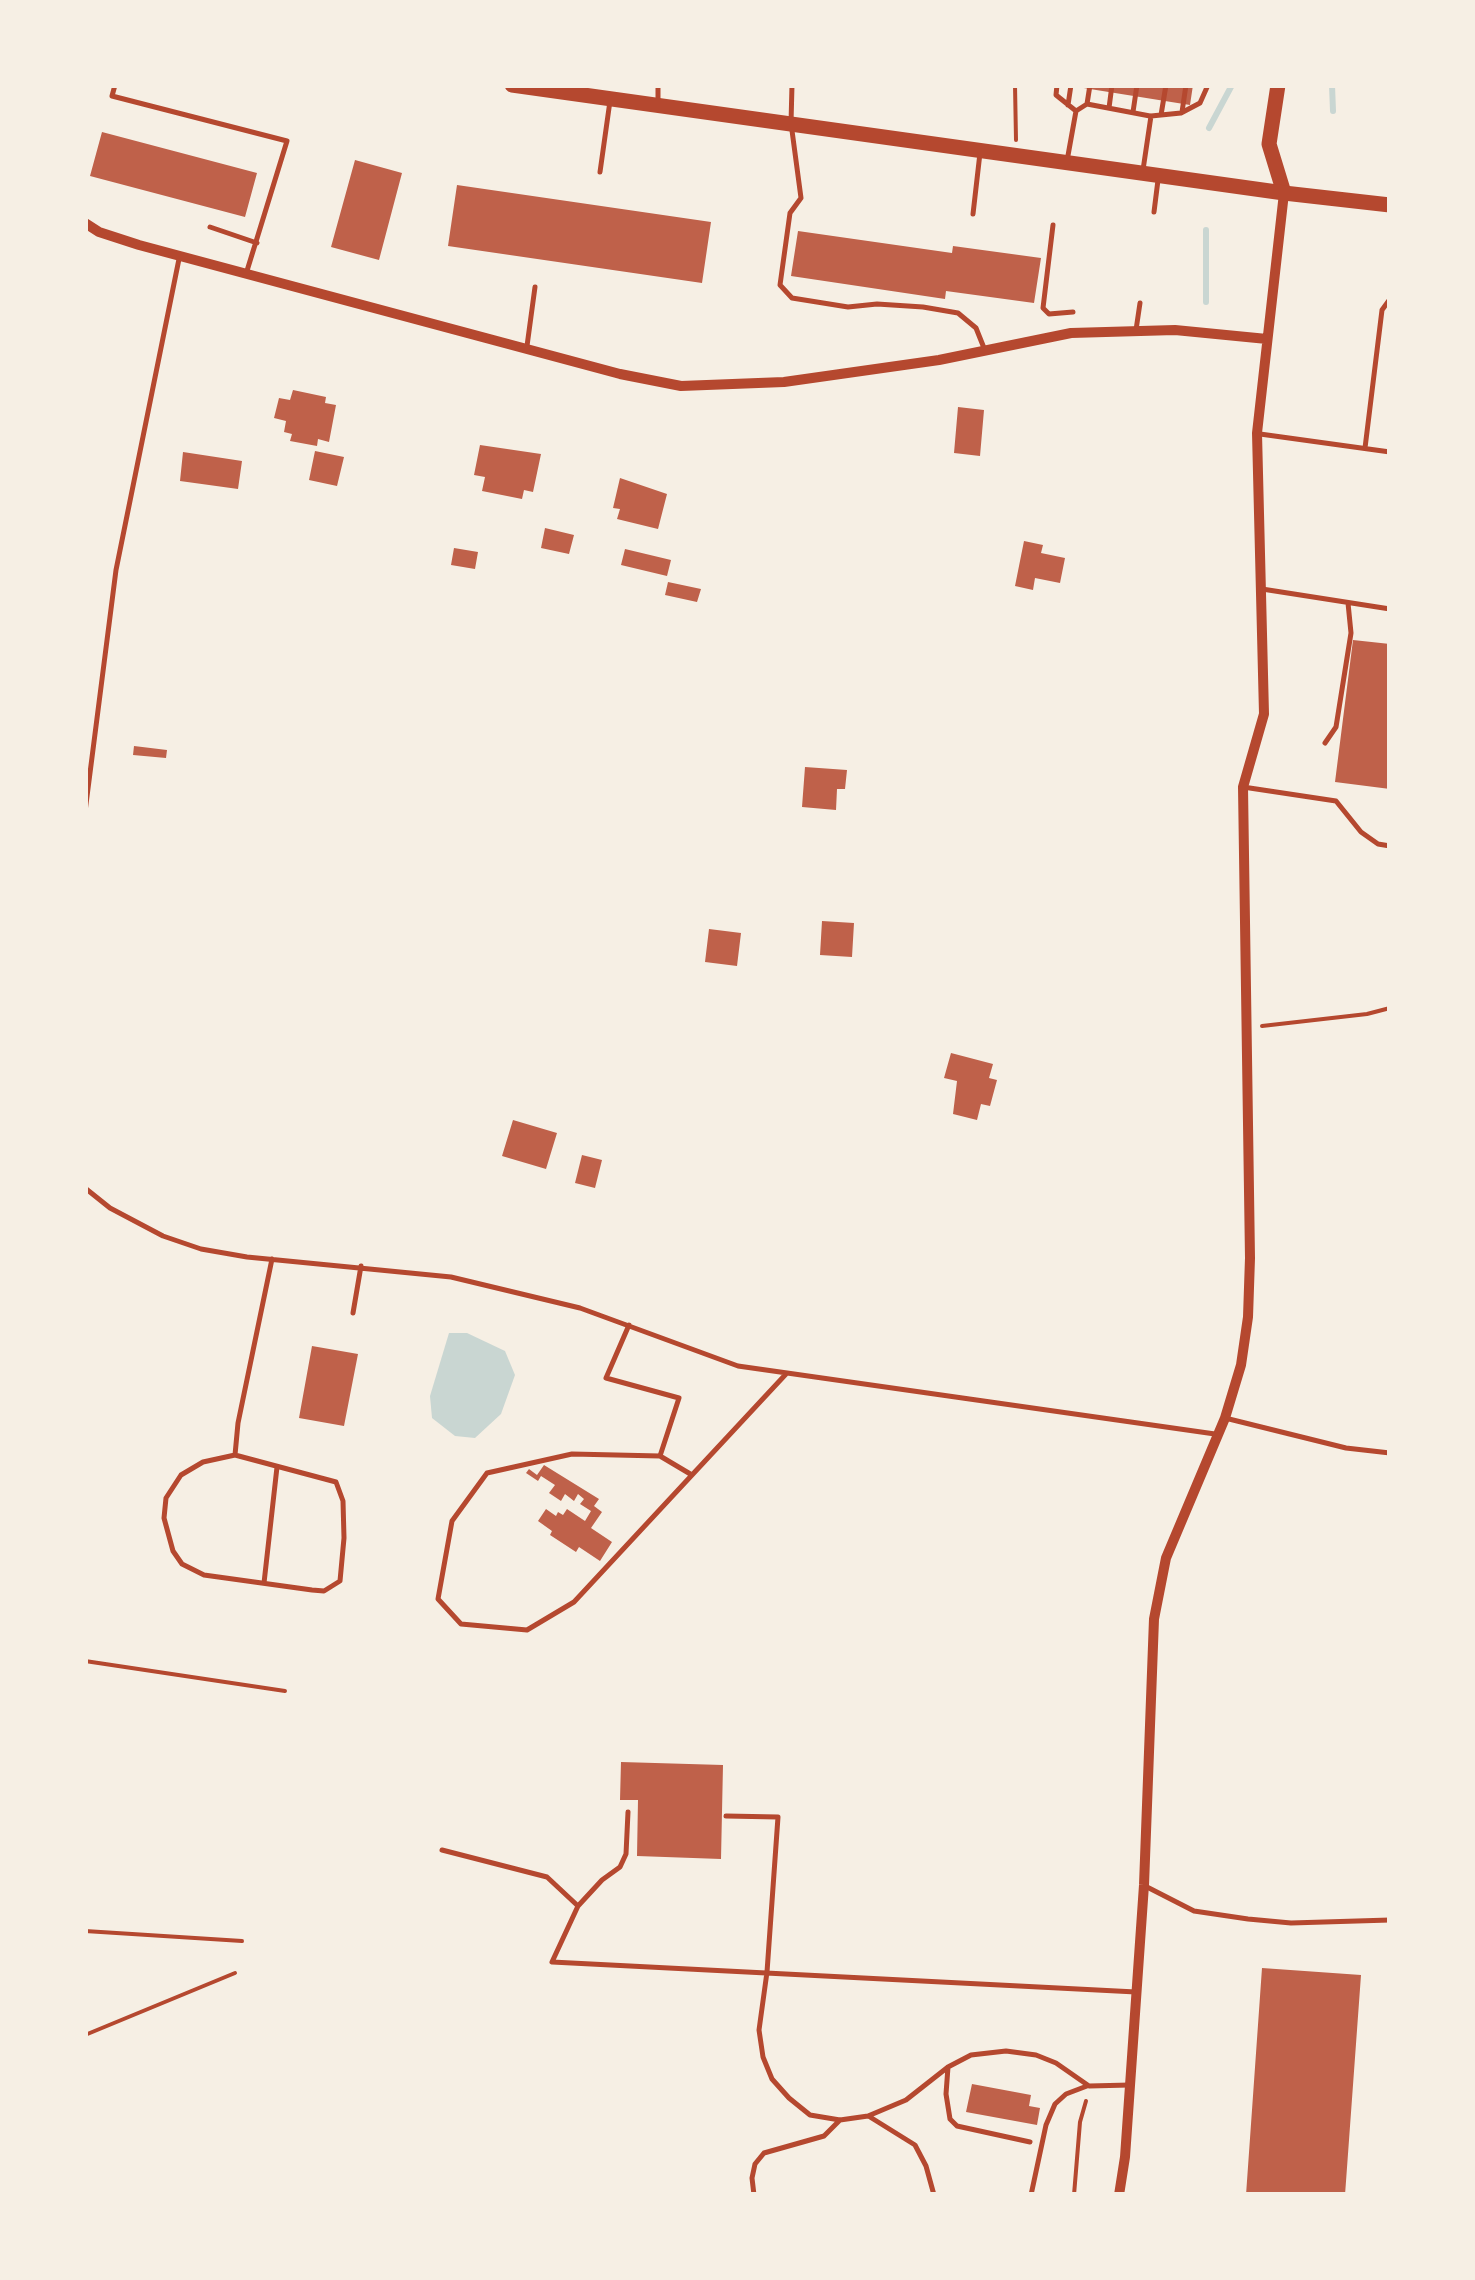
<!DOCTYPE html>
<style>
body{margin:0}
#map{position:relative;width:1475px;height:2280px;overflow:hidden;background:#f6efe4;font-family:"PT Sans",sans-serif}
canvas{display:block}
.frame{position:absolute;inset:0;border:88px solid #f6efe4;pointer-events:none}
</style>
<div id="map">
<canvas width="1475" height="2280"></canvas>
<div class="frame"></div>
</div>
<script>
const ctx = document.querySelector('canvas').getContext('2d');
ctx.lineJoin = 'round';
function paint(path, color) {
  ctx.fillStyle = color;
  ctx.fill(path, 'evenodd');
}
function poly(rows) {
  const path = new Path2D();
  for (const r of rows) {
    path.moveTo(r[0], r[1]);
    for (let i = 2; i < r.length; i += 2) path.lineTo(r[i], r[i + 1]);
  }
  return path;
}
function stroke(path, color, width, dash) {
  ctx.strokeStyle = color;
  ctx.lineWidth = width;
  ctx.lineCap = dash ? 'butt' : 'round';
  ctx.setLineDash(dash || []);
  ctx.stroke(path);
}
paint(poly([
 [449,1333,467,1333,505,1351,515,1375,501,1414,475,1438,455,1436,432,1418,430,1396]
]), '#c9d6d2');
stroke(poly([
 [1332,85,1333,111],
 [1209,128,1232,85],
 [1206,230,1206,302]
]), '#c9d6d2', 6);
paint(poly([
 [1065,85,1193,85,1190,105],
 [102,132,257,173,245,217,90,176],
 [355,160,402,173,379,260,331,247],
 [457,185,711,222,702,283,448,246],
 [798,231,952,253,953,246,1041,258,1034,303,946,291,945,299,791,276],
 [293,390,326,397,325,403,336,405,329,442,318,439,317,446,290,441,292,434,284,432,286,421,274,418,279,398,290,400],
 [958,407,984,410,980,456,954,453],
 [480,445,541,454,533,492,524,490,522,499,482,491,485,477,474,475],
 [315,451,344,457,337,486,309,480],
 [183,452,242,461,238,489,180,481],
 [620,478,667,494,658,529,617,519,620,509,613,508],
 [545,528,574,535,569,554,541,548],
 [1024,541,1043,545,1041,553,1065,558,1060,583,1035,578,1033,590,1015,586],
 [454,548,478,552,475,569,451,565],
 [625,549,671,560,667,576,621,565],
 [668,582,701,589,697,602,665,595],
 [1353,640,1390,644,1390,789,1335,782],
 [134,746,167,750,166,758,133,755],
 [805,767,847,770,845,789,837,789,836,810,802,807],
 [822,921,854,923,852,957,820,955],
 [709,929,741,933,737,966,705,962],
 [951,1053,993,1064,989,1078,997,1080,990,1106,981,1104,977,1120,953,1114,957,1081,944,1078],
 [513,1120,557,1133,546,1169,502,1156],
 [582,1155,602,1160,595,1188,575,1183],
 [312,1346,358,1354,344,1426,299,1418],
 [544,1465,599,1499,594,1506,602,1512,591,1528,612,1542,600,1561,579,1547,576,1552,550,1535,552,1531,538,1521,546,1509,556,1516,558,1512,563,1515,567,1509,585,1521,591,1511,580,1504,584,1499,578,1494,574,1501,565,1494,561,1501,549,1493,555,1485,541,1476,538,1481,526,1473,529,1469,537,1475],
 [621,1762,723,1765,721,1859,637,1856,638,1800,620,1800],
 [1262,1968,1361,1975,1345,2195,1246,2195],
 [972,2084,1031,2095,1029,2106,1040,2108,1037,2125,966,2112]
]), '#bf614a');
stroke(poly([
 [1015,85,1016,140],
 [1262,1026,1367,1014,1390,1008],
 [85,1661,285,1691],
 [85,1931,242,1941],
 [85,2035,235,1973],
 [1074,2195,1080,2122,1086,2101]
]), '#b5482f', 4);
stroke(poly([
 [115,85,112,96,287,141,246,274],
 [792,85,791,123,801,198,790,213,780,285,792,298,848,307,877,304,923,307,958,313,976,328,984,348],
 [1057,85,1056,95,1076,111,1067,161],
 [658,102,658,85],
 [1087,104,1090,85],
 [1068,105,1071,85],
 [1109,108,1112,85],
 [1076,111,1087,104,1150,116],
 [1133,112,1137,85],
 [1182,112,1186,85],
 [1161,115,1166,85],
 [1143,170,1151,116,1181,113,1200,103,1208,85],
 [600,172,610,101],
 [1154,212,1158,180],
 [973,214,980,153],
 [1053,225,1043,308,1049,314,1073,312],
 [210,227,257,243],
 [1136,330,1140,303],
 [527,346,535,287],
 [1260,434,1390,452],
 [1365,448,1382,310,1390,299],
 [1262,589,1390,609],
 [1325,743,1336,727,1351,633,1348,603],
 [1243,787,1336,801,1361,832,1378,844,1390,846],
 [85,812,116,570,179,259],
 [85,1188,110,1208,163,1236,201,1249,247,1257,451,1277,580,1308,738,1366,1215,1434],
 [353,1313,361,1266],
 [629,1325,606,1378,679,1398,660,1456],
 [1225,1418,1346,1448,1390,1453],
 [235,1455,203,1462,181,1475,166,1498,164,1518,173,1551,182,1564,204,1575,312,1590,324,1591,340,1581,344,1538,343,1501,336,1482,235,1455,238,1423,272,1259],
 [692,1475,660,1456,572,1454,487,1473,452,1521,438,1599,461,1624,527,1630,574,1602,692,1475,786,1374],
 [264,1583,277,1467],
 [628,1812,626,1854,620,1867,602,1880,578,1906,552,1962,1136,1992],
 [726,1816,778,1817,767,1972,759,2030,763,2057,772,2079,789,2098,810,2115,840,2120,868,2116,906,2100,948,2067,971,2055,1006,2051,1036,2055,1056,2063,1089,2086,1130,2085],
 [442,1850,547,1877,578,1906],
 [1147,1887,1194,1911,1248,1919,1291,1923,1390,1920],
 [948,2067,946,2094,950,2119,957,2126,1030,2142],
 [870,2117,915,2145,926,2166,934,2195],
 [754,2195,752,2178,755,2164,764,2153,824,2136,840,2120],
 [1031,2195,1046,2125,1055,2104,1066,2094,1087,2086]
]), '#b5482f', 5);
stroke(poly([
 [85,223,99,232,139,245,620,374,681,386,784,382,939,360,1071,333,1175,330,1267,339],
 [1119,2195,1125,2157,1144,1885,1154,1619,1166,1558,1225,1418,1241,1365,1248,1317,1250,1258,1243,787,1264,714,1257,433,1284,193]
]), '#b5482f', 10);
stroke(poly([
 [1278,85,1269,144,1284,193]
]), '#b5482f', 15);
stroke(poly([
 [512,85,1284,193,1390,205]
]), '#b5482f', 15);
</script>
